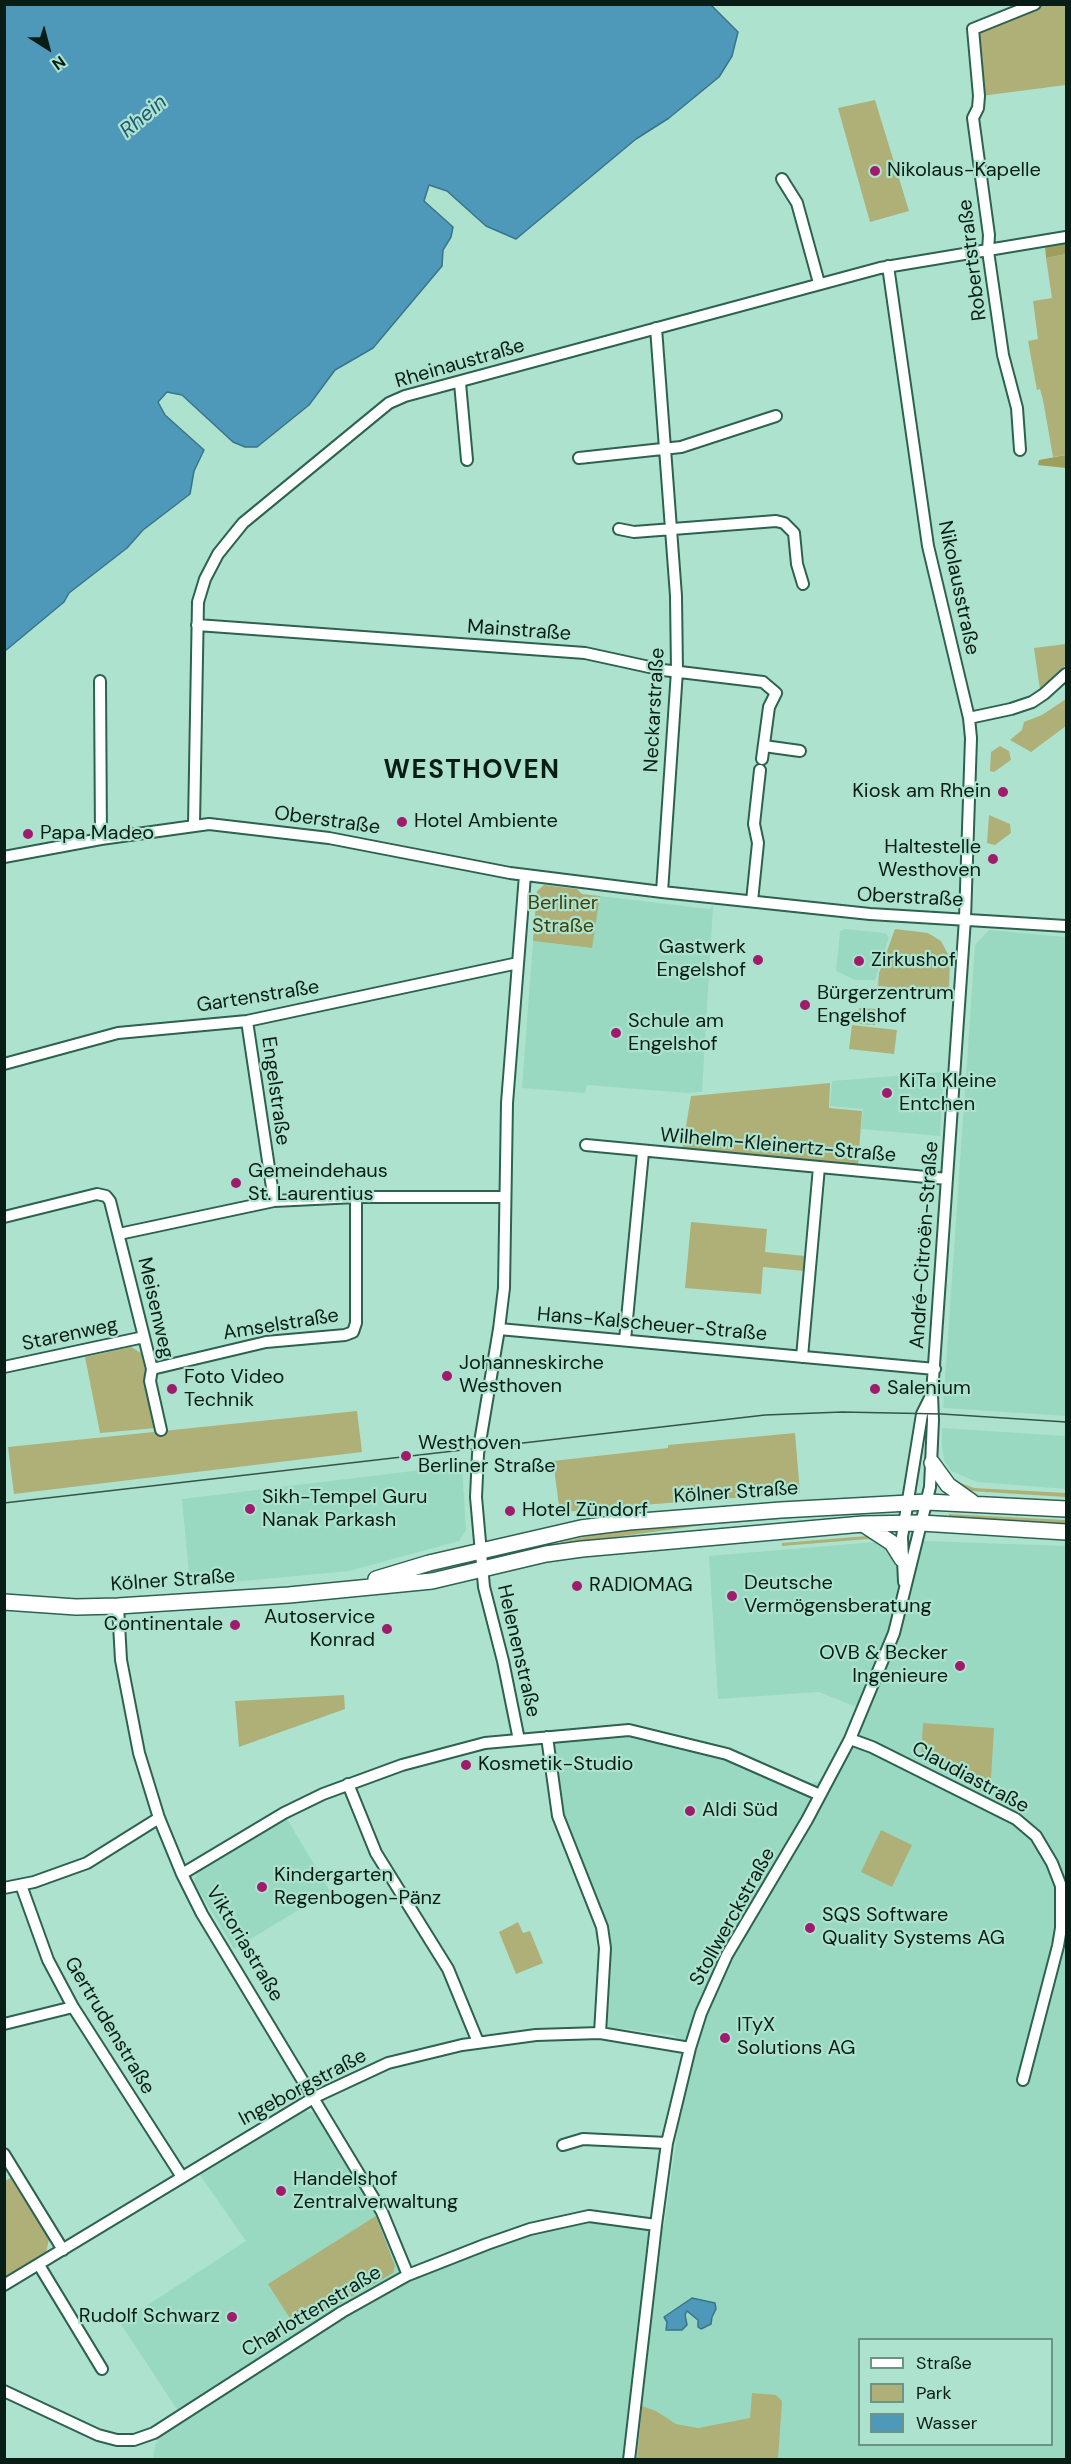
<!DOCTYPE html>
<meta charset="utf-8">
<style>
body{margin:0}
#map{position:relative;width:1071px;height:2464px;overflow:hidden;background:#ade3ce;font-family:"DM Sans",sans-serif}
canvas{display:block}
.frame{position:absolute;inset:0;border:6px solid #071d15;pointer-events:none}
.legend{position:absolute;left:858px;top:2338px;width:195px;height:108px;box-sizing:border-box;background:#ade3ce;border:2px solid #6b9484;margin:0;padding:8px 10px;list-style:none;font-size:18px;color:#071d15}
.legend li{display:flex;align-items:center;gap:12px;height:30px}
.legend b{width:30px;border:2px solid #6b9484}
.north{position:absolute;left:18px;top:18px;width:60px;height:60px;-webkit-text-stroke:4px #ade3ce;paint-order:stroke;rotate:144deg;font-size:16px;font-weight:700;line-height:24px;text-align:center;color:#071d15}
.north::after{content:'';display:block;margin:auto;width:21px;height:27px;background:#071d15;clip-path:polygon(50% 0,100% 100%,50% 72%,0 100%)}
</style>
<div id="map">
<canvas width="1071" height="2464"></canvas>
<div class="frame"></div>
<ul class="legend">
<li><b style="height:8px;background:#fff"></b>Straße</li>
<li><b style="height:16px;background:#aeb078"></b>Park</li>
<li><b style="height:16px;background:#4e99ba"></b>Wasser</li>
</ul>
<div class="north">N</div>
</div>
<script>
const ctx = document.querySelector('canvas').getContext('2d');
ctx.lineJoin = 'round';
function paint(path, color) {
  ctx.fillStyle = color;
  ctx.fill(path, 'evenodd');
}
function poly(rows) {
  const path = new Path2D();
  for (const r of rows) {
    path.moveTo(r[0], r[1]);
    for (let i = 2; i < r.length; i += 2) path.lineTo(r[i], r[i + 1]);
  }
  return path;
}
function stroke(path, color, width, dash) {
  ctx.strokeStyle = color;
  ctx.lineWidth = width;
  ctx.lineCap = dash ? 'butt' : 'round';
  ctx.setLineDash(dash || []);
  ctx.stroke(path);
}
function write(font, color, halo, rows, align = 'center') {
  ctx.font = font + ' "DM Sans",sans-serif';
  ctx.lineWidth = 4.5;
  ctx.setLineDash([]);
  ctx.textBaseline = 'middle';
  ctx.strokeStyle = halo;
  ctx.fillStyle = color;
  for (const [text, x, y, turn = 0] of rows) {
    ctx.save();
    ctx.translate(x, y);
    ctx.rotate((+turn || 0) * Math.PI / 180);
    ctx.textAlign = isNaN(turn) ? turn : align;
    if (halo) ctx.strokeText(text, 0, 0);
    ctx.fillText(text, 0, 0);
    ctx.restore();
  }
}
paint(poly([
 [600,896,709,909,713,906,702,1092,687,1093,587,1085,585,1093,522,1088,533,941,591,948],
 [845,929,885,933,889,937,875,980,855,980,836,971,840,931],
 [989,930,1066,937,1066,1416,943,1408,975,945],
 [944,1072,940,1136,861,1129,863,1109,830,1106,832,1081],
 [942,1428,1066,1436,1066,1489,977,1482,951,1471,944,1460,942,1447],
 [462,1465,466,1530,459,1541,349,1571,190,1586,182,1499],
 [899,1540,1066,1546,1066,2459,153,2459,155,2445,178,2411,120,2323,246,2241,200,2175,304,2111,316,2113,378,2215,408,2278,506,2240,588,2219,664,2226,680,2114,695,2052,673,2035,607,2027,611,1963,608,1929,564,1814,553,1730,643,1728,726,1747,810,1784,822,1780,844,1736,856,1707,819,1692,718,1699,709,1556],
 [860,2340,1052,2340,1052,2444,860,2444],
 [287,1819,330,1891,234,1949,194,1882,198,1871,263,1831]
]), '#99d9c1');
paint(poly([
 [1043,5,1066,5,1066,85,981,96,977,33,984,28],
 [875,100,909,211,870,222,838,108],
 [1066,254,1066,455,1053,457,1043,400,1040,389,1037,390,1028,341,1038,339,1033,301,1052,298,1046,258],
 [1066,644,1066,665,1040,690,1034,648],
 [1066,699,1066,726,1031,752,1010,740,1022,730,1024,722,1042,715],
 [1000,746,1009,751,1011,760,994,772,990,771,991,752],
 [989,815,1010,824,1011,833,995,845,987,843],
 [544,885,577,889,582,894,600,896,592,948,533,941,537,891],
 [895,929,928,933,941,941,950,958,949,990,941,992,878,986,879,973],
 [859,1008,876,1009,875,1025,858,1024],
 [852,1025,897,1030,894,1054,849,1049],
 [830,1083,829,1108,862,1111,858,1165,682,1150,691,1096],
 [691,1222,767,1229,765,1252,805,1256,804,1271,763,1267,761,1294,685,1288],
 [131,1347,141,1353,158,1424,156,1428,100,1433,85,1357],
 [357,1411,362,1452,14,1494,8,1447],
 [795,1433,800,1493,589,1509,560,1513,553,1461,668,1448,668,1445],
 [958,1482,974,1488,1066,1493,1066,1497,970,1491,956,1484],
 [856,1510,853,1513,704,1525,572,1543,515,1556,515,1553,614,1530],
 [949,1514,1066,1520,1066,1524,949,1517],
 [867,1536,873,1537,880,1543,868,1539,782,1546,782,1543],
 [344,1695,345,1709,239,1747,235,1701],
 [923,1723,994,1728,990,1796,921,1759],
 [881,1830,912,1845,892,1887,861,1872],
 [518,1922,523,1933,530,1931,543,1963,516,1974,499,1932],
 [12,2177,49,2239,46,2253,5,2277,5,2181],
 [376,2216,395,2266,393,2273,296,2328,268,2284],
 [752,2393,776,2395,782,2401,778,2459,637,2459,642,2406,656,2411,676,2424,698,2428,750,2418]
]), '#aeb078');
paint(poly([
 [1066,240,1066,254,1046,258,1045,246],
 [1066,455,1066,468,1038,465,1039,460]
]), '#9e9f5c');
const water = poly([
 [711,5,738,32,732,56,719,77,669,118,636,139,516,239,486,226,447,191,429,185,424,201,453,227,451,237,443,250,442,266,373,348,335,370,309,405,257,447,245,447,233,442,182,395,167,392,158,402,165,415,204,450,194,471,190,494,143,530,127,548,69,593,64,602,5,651,5,5,711,5],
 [692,2298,715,2303,716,2309,712,2317,711,2324,701,2329,698,2327,698,2320,687,2311,685,2315,687,2325,682,2330,666,2330,667,2322,664,2317,692,2298]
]);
paint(water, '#4e99ba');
stroke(water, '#397488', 1.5);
const street = poly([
 [782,179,797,203,819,283],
 [656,328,676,596,677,671,662,892],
 [460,383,467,460],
 [1020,450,1017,408,1003,355,988,251,989,235,973,118,978,108,979,96,973,29,1035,4],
 [579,458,681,447,776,416],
 [619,529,634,532,776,521,784,523,794,533,797,564,803,584],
 [197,625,585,653,663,670,763,682,776,693,769,707,762,759],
 [100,681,101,839],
 [969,718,1011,709,1032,702,1044,694,1066,674],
 [764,746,800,751],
 [194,825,198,602,205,579,218,554,243,523,389,403,405,396,880,268,1066,237],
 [4,857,101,839,209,824,329,838,510,873,662,892,870,914,1066,926],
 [752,901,758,843,754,824,760,770],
 [247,1021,274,1201],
 [4,1064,118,1033,247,1021,518,963],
 [586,1145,947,1179],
 [4,1217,97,1194,106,1196,110,1201,152,1369,150,1381,161,1430],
 [119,1234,274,1201,356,1197,505,1197],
 [499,1329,935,1369],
 [625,1340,643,1152],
 [802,1357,819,1167],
 [4,1367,144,1337],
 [152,1369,266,1342,345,1335,353,1332,356,1323,356,1197],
 [904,1582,902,1537,922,1414,932,1394],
 [118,1606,121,1660,139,1753,159,1818,182,1874,202,1914,382,2212,408,2275],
 [547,1737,558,1816,602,1927,605,1948,600,2033],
 [850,1739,872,1747,1016,1819,1036,1836,1052,1863,1061,1886,1061,1928,1058,1946,1023,2080],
 [519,1740,503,1661,484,1587,476,1497,478,1454,499,1329,504,1288,507,1103,525,875],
 [348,1784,376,1853,448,1969,478,2042],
 [182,1874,284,1813,323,1794,402,1765,485,1743,629,1730,727,1754,820,1795],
 [21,1885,48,1960,73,2007,182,2177],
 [4,1888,34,1882,87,1863,159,1818],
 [4,2024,73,2007],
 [563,2145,583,2139,667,2143],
 [4,2154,63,2250],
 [39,2265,102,2369],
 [4,2285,315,2097,388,2063,462,2045,536,2035,600,2033,690,2048],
 [4,2391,98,2435,117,2440,134,2440,154,2433,342,2312,408,2275,487,2244,530,2229,589,2216,656,2225],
 [629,2460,656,2225,667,2143,690,2048,701,2013,727,1955,807,1820,850,1739,894,1633,930,1487,933,1420,932,1394,965,919,971,738,969,718,928,546,888,266]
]);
const secondary = poly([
 [932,1463,948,1485,972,1502],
 [863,1524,892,1543,902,1559],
 [376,1579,429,1563,581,1528,629,1522,781,1510,927,1502,1066,1509],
 [4,1602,76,1607,118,1606,289,1595,432,1581,546,1554,582,1549,863,1524,921,1523,1066,1532]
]);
stroke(street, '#2e6250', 14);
stroke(secondary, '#2e6250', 18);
stroke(street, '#fff', 10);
stroke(secondary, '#fff', 15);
stroke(poly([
 [4,1503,765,1415,842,1412,942,1414,1066,1422]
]), '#355448', 1.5);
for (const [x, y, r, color] of [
 [875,171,6,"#9f1c6c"],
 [1003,792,6,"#9f1c6c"],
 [402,822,6,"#9f1c6c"],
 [28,834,6,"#9f1c6c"],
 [993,859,6,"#9f1c6c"],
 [758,960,6,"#9f1c6c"],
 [859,961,6,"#9f1c6c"],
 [805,1005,6,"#9f1c6c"],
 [616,1033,6,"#9f1c6c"],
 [887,1093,6,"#9f1c6c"],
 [236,1183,6,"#9f1c6c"],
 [447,1376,6,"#9f1c6c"],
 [172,1389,6,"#9f1c6c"],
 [875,1389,6,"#9f1c6c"],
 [406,1456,6,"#9f1c6c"],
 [250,1509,6,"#9f1c6c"],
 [510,1511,6,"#9f1c6c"],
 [577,1586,6,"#9f1c6c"],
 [732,1596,6,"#9f1c6c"],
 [235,1625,6,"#9f1c6c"],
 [387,1629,6,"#9f1c6c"],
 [960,1666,6,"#9f1c6c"],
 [466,1765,6,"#9f1c6c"],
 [690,1811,6,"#9f1c6c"],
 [262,1887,6,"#9f1c6c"],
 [810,1928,6,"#9f1c6c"],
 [725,2038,6,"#9f1c6c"],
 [281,2191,6,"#9f1c6c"],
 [232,2317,6,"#9f1c6c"]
]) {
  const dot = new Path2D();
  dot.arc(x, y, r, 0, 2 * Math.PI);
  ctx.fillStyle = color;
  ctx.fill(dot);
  stroke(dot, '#ade3ce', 2);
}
write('20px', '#071d15', '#ade3ce', [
 ["Nikolaus-Kapelle",887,171],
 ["Kiosk am Rhein",991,792,"right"],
 ["Hotel Ambiente",414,822],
 ["Papa Madeo",40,834],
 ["Haltestelle",981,848,"right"],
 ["Westhoven",981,871,"right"],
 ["Gastwerk",746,948,"right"],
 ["Engelshof",746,971,"right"],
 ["Zirkushof",871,961],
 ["Bürgerzentrum",817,994],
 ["Engelshof",817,1017],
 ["Schule am",628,1022],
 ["Engelshof",628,1045],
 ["KiTa Kleine",899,1082],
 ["Entchen",899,1105],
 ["Gemeindehaus",248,1172],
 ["St. Laurentius",248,1195],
 ["Johanneskirche",459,1364],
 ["Westhoven",459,1387],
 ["Foto Video",184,1378],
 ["Technik",184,1401],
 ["Salenium",887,1389],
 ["Westhoven",418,1444],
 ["Berliner Straße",418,1467],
 ["Sikh-Tempel Guru",262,1498],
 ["Nanak Parkash",262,1521],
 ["Hotel Zündorf",522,1511],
 ["Deutsche",744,1584],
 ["Vermögensberatung",744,1607],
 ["RADIOMAG",589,1586],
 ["Autoservice",375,1618,"right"],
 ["Konrad",375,1641,"right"],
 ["Continentale",223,1625,"right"],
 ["OVB & Becker",948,1654,"right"],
 ["Ingenieure",948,1677,"right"],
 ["Kosmetik-Studio",478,1765],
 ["Aldi Süd",702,1811],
 ["Kindergarten",274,1876],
 ["Regenbogen-Pänz",274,1899],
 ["SQS Software",822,1916],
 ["Quality Systems AG",822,1939],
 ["ITyX",737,2026],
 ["Solutions AG",737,2049],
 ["Handelshof",293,2180],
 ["Zentralverwaltung",293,2203],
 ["Rudolf Schwarz",220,2317,"right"]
], 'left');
write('20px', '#071d15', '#ade3ce', [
 ["Robertstraße",973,260,-97],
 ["Rheinaustraße",460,364,-16],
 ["Nikolausstraße",958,588,78],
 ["Mainstraße",519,631,4],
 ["Neckarstraße",655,710,-87],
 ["Oberstraße",327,821,8],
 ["Oberstraße",910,898,3],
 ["Gartenstraße",258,997,-9],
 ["Engelstraße",275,1091,82],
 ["Wilhelm-Kleinertz-Straße",778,1146,5],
 ["André-Citroën-Straße",925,1245,-86],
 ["Meisenweg",155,1308,77],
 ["Amselstraße",281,1325,-9],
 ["Hans-Kalscheuer-Straße",652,1325,5],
 ["Starenweg",70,1335,-12],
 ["Kölner Straße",736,1493,-4],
 ["Kölner Straße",173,1581,-4],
 ["Helenenstraße",518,1651,77],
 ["Claudiastraße",970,1778,28],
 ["Stollwerckstraße",733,1917,-61],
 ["Viktoriastraße",244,1944,59],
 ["Gertrudenstraße",109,2026,59],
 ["Ingeborgstraße",303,2088,-28],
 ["Charlottenstraße",312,2312,-31]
]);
write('20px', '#40400a', '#ade3ce', [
 ["Berliner",563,904],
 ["Straße",563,927]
]);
write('italic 21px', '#205a73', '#ade3ce', [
 ["Rhein",144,117,-40]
]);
ctx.letterSpacing = '1.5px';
write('bold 26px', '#071d15', '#ade3ce', [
 ["WESTHOVEN",472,771]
]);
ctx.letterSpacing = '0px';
</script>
